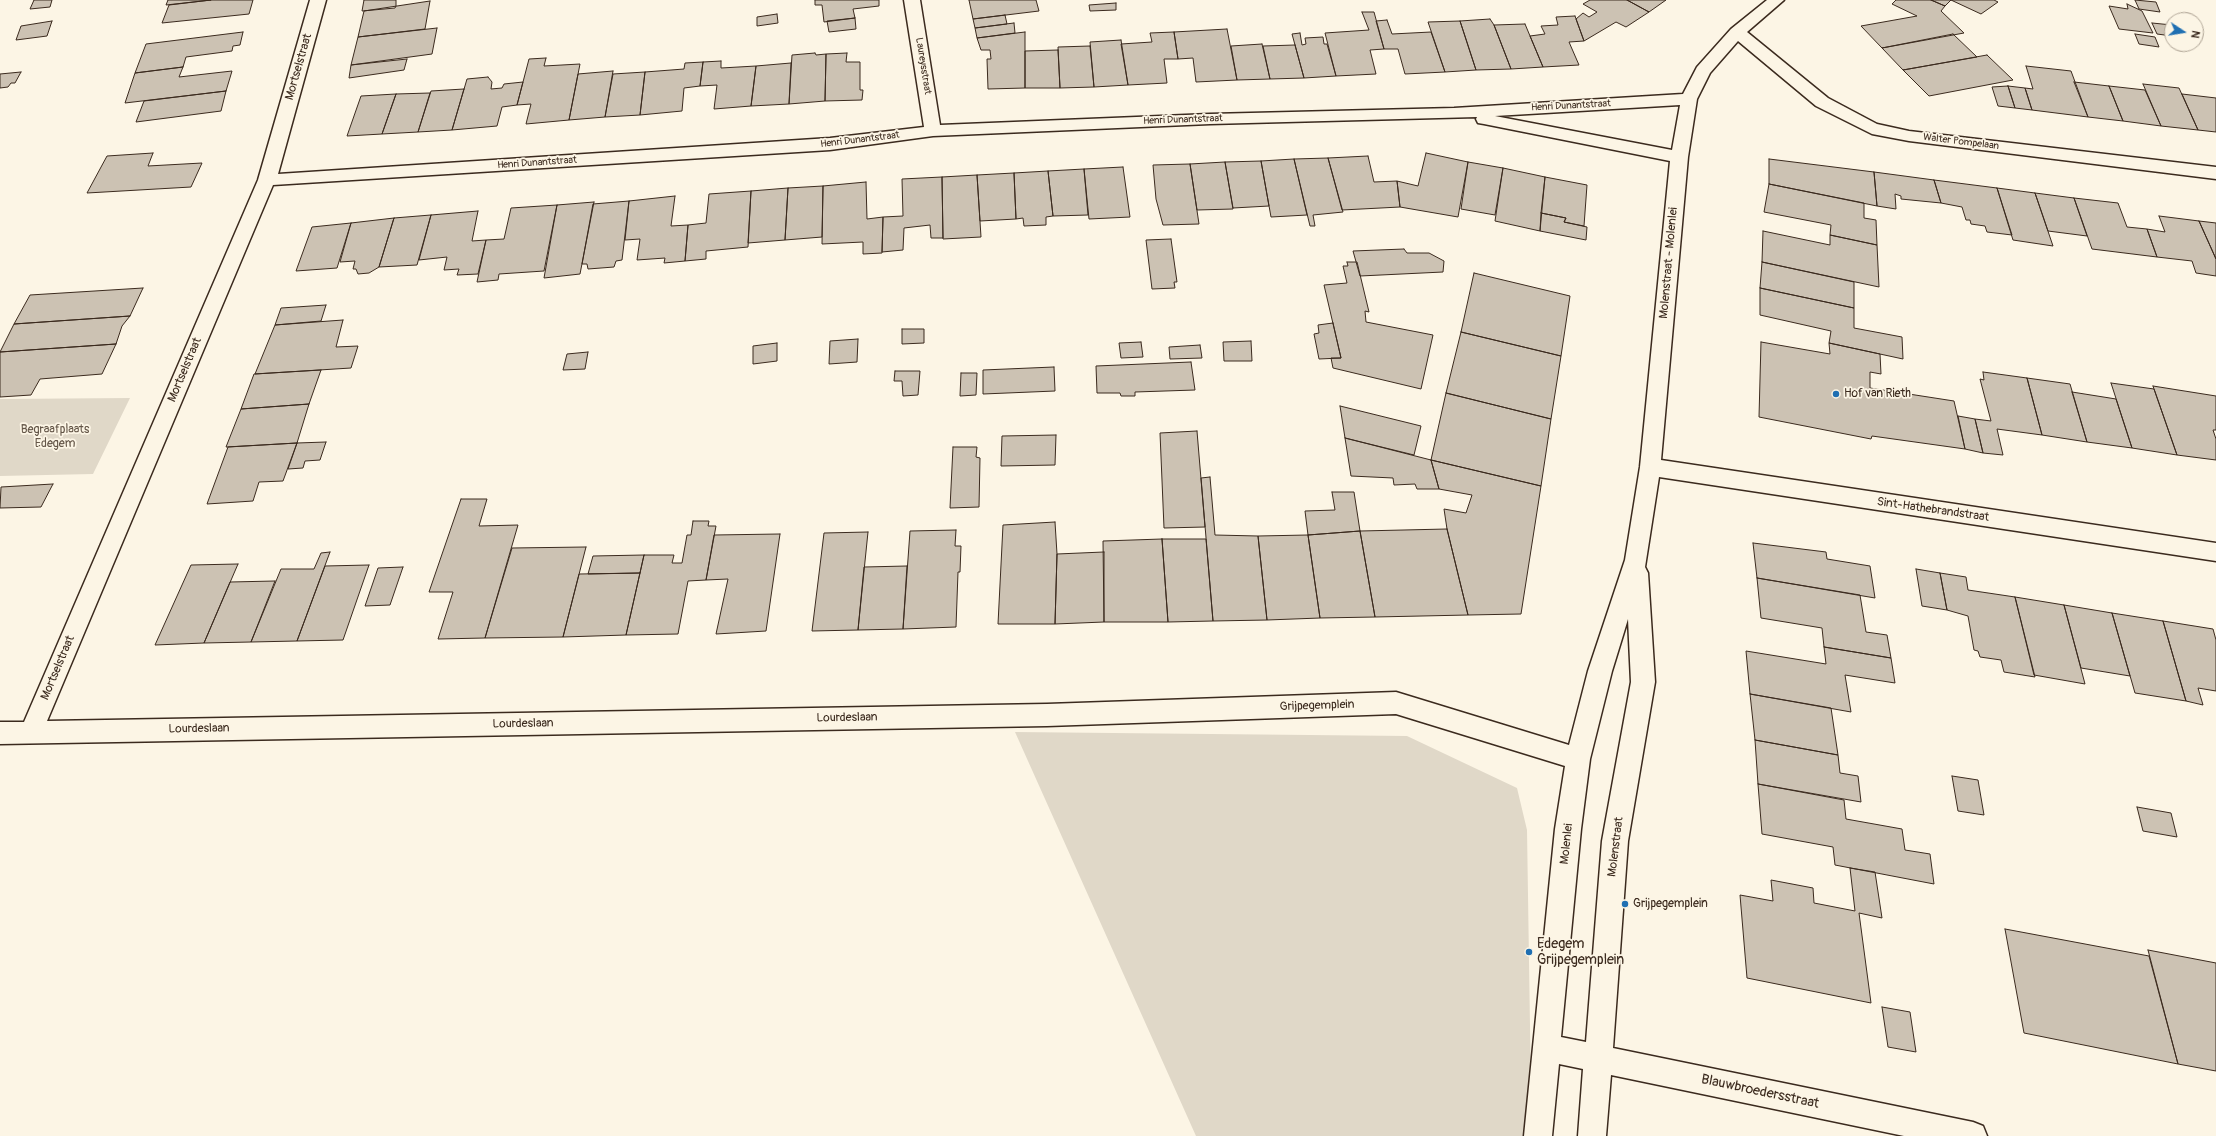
<!DOCTYPE html>
<style>
body{margin:0}
#map{position:relative;width:2216px;height:1136px;overflow:hidden;background:#fcf5e5;font-family:Pangolin,sans-serif}
canvas{display:block}
.north{position:absolute;left:2164px;top:12px;width:40px;height:40px;box-sizing:border-box;background:#fcf5e5;border:1px solid #afa495;border-radius:50%;rotate:102deg;font-size:11px;font-weight:700;line-height:16px;text-align:center;color:#3b2a1e}
.north::after{content:'';display:block;margin:auto;width:14px;height:18px;background:#1f6fb2;clip-path:polygon(50% 0,100% 100%,50% 72%,0 100%)}
</style>
<div id="map">
<canvas width="2216" height="1136"></canvas>
<div class="north">N</div>
</div>
<script>
const ctx = document.querySelector('canvas').getContext('2d');
ctx.lineJoin = 'round';
function paint(path, color) {
  ctx.fillStyle = color;
  ctx.fill(path, 'evenodd');
}
function poly(rows) {
  const path = new Path2D();
  for (const r of rows) {
    path.moveTo(r[0], r[1]);
    for (let i = 2; i < r.length; i += 2) path.lineTo(r[i], r[i + 1]);
  }
  return path;
}
function stroke(path, color, width, dash) {
  ctx.strokeStyle = color;
  ctx.lineWidth = width;
  ctx.lineCap = dash ? 'butt' : 'round';
  ctx.setLineDash(dash || []);
  ctx.stroke(path);
}
function write(font, color, halo, rows, align = 'center') {
  ctx.font = font + ' Pangolin,sans-serif';
  ctx.lineWidth = 3.5;
  ctx.setLineDash([]);
  ctx.textBaseline = 'middle';
  ctx.strokeStyle = halo;
  ctx.fillStyle = color;
  for (const [text, x, y, turn = 0] of rows) {
    ctx.save();
    ctx.translate(x, y);
    ctx.rotate((+turn || 0) * Math.PI / 180);
    ctx.textAlign = isNaN(turn) ? turn : align;
    if (halo) ctx.strokeText(text, 0, 0);
    ctx.fillText(text, 0, 0);
    ctx.restore();
  }
}
paint(poly([
 [130,398,93,474,0,476,0,399],
 [1015,732,1407,736,1517,788,1527,830,1531,1091,1529,1136,1196,1136]
]), '#e0d8c8');
const building = poly([
 [34,0,52,0,50,7,30,9,34,0],
 [168,0,211,0,166,5,168,0],
 [211,0,253,0,249,14,162,23,169,5,211,0],
 [364,0,396,0,396,6,395,8,362,11,364,0],
 [815,0,879,0,879,6,853,9,855,18,824,22,822,5,815,5,815,0],
 [969,0,1036,0,1039,11,973,19,969,0],
 [1590,0,1627,0,1649,12,1626,27,1616,22,1584,41,1576,19,1583,13,1589,17,1597,12,1583,4,1590,0],
 [1627,0,1666,0,1649,12,1627,0],
 [1896,0,1931,0,1945,6,1941,11,1964,33,1882,48,1861,26,1917,16,1892,4,1896,0],
 [1931,0,1951,0,1945,6,1931,0],
 [1951,0,1994,0,1998,2,1981,14,1951,0],
 [2135,0,2156,2,2160,12,2139,9,2135,0],
 [430,1,425,29,358,37,364,11,430,1],
 [1116,3,1116,10,1090,11,1089,5,1116,3],
 [2127,4,2142,11,2153,33,2119,29,2109,6,2128,9,2127,4],
 [1362,12,1374,12,1384,49,1370,50,1376,74,1336,76,1325,33,1369,30,1362,12],
 [777,14,778,23,757,26,757,17,777,14],
 [1005,15,1007,24,975,28,973,19,1005,15],
 [1575,16,1584,41,1569,42,1579,65,1543,67,1530,36,1545,34,1541,26,1558,25,1556,17,1575,16],
 [855,18,856,29,829,32,827,21,855,18],
 [1490,19,1494,25,1511,69,1476,70,1460,21,1490,19],
 [1387,20,1392,34,1431,32,1445,72,1405,74,1398,49,1384,49,1376,21,1387,20],
 [52,21,47,36,16,40,21,26,52,21],
 [1460,21,1476,70,1445,72,1428,22,1460,21],
 [1014,23,1015,33,977,38,975,28,1014,23],
 [2152,23,2172,25,2172,36,2157,34,2152,23],
 [1525,24,1543,67,1511,69,1494,25,1525,24],
 [437,28,432,54,351,65,358,37,437,28],
 [1227,29,1237,80,1196,82,1193,58,1178,59,1174,32,1227,29],
 [243,32,240,45,233,46,232,51,186,57,183,67,135,73,146,44,243,32],
 [1025,32,1025,88,988,89,987,59,991,59,990,50,981,50,977,38,1025,32],
 [1174,32,1178,59,1164,59,1167,83,1128,85,1121,44,1152,42,1150,33,1174,32],
 [1300,33,1302,45,1306,44,1305,38,1323,37,1324,44,1327,44,1336,76,1304,78,1292,34,1300,33],
 [1953,34,1977,57,1903,70,1882,48,1953,34],
 [2135,34,2155,37,2159,47,2139,44,2135,34],
 [1121,40,1128,85,1094,87,1090,42,1121,40],
 [1262,44,1270,79,1237,80,1231,46,1262,44],
 [1295,45,1304,78,1270,79,1263,46,1295,45],
 [1090,46,1094,87,1060,88,1058,47,1090,46],
 [1058,50,1060,88,1025,88,1025,51,1058,50],
 [815,53,816,55,826,54,825,101,789,104,792,55,815,53],
 [847,53,846,62,860,62,860,90,863,90,862,100,825,101,826,54,847,53],
 [1987,55,2013,80,1929,96,1903,70,1987,55],
 [546,58,544,66,580,64,569,120,526,124,531,104,517,105,529,59,546,58],
 [407,59,404,70,349,78,351,65,407,59],
 [721,61,721,68,756,66,751,106,714,109,717,85,700,86,703,62,721,61],
 [703,62,700,86,684,88,682,111,640,115,645,72,684,69,685,63,703,62],
 [791,63,789,104,751,106,756,66,791,63],
 [2026,66,2071,71,2088,117,2032,110,2025,88,2033,89,2026,66],
 [183,67,179,77,232,71,226,91,125,103,135,73,183,67],
 [613,71,605,117,569,120,578,74,613,71],
 [21,72,15,83,11,83,8,87,0,88,0,74,21,72],
 [645,72,640,115,605,117,613,74,645,72],
 [488,77,492,82,491,89,502,88,504,84,523,82,517,105,502,107,497,126,452,130,467,79,488,77],
 [2074,82,2109,86,2123,121,2088,117,2074,82],
 [2143,84,2179,88,2198,130,2161,126,2143,84],
 [2008,86,2015,108,1998,106,1992,87,2008,86],
 [2008,86,2025,88,2032,110,2015,108,2008,86],
 [2109,86,2145,90,2161,126,2123,121,2109,86],
 [464,89,452,130,418,132,431,91,464,89],
 [226,91,221,111,136,122,144,101,226,91],
 [430,93,418,132,382,134,396,94,430,93],
 [396,94,382,134,347,136,361,96,396,94],
 [2182,94,2216,98,2216,132,2198,130,2182,94],
 [153,153,148,166,202,163,191,187,87,193,107,156,153,153],
 [1426,153,1468,162,1458,217,1400,207,1397,181,1418,186,1426,153],
 [1368,156,1374,182,1397,181,1400,207,1342,210,1328,158,1368,156],
 [1328,158,1343,212,1313,215,1315,226,1310,226,1294,159,1328,158],
 [1294,159,1307,215,1271,217,1261,161,1294,159],
 [1769,159,1874,172,1877,206,1769,184,1769,159],
 [1261,161,1269,206,1233,208,1225,162,1261,161],
 [1225,162,1233,209,1197,210,1190,164,1225,162],
 [1468,162,1503,168,1495,215,1461,209,1468,162],
 [1190,164,1199,224,1163,225,1156,199,1153,165,1190,164],
 [1123,167,1130,217,1089,219,1084,169,1123,167],
 [1503,168,1545,177,1540,231,1495,221,1503,168],
 [1084,169,1088,215,1053,216,1048,171,1084,169],
 [1048,171,1053,216,1046,217,1046,225,1024,226,1023,218,1016,219,1014,173,1048,171],
 [1874,172,1934,180,1941,203,1901,199,1901,196,1895,194,1896,209,1877,206,1874,172],
 [1014,173,1016,219,980,221,977,175,1014,173],
 [977,175,981,237,943,239,942,177,977,175],
 [942,177,943,238,931,238,930,225,904,228,903,250,882,252,883,217,903,216,902,179,942,177],
 [1545,177,1587,185,1584,226,1564,222,1566,218,1541,213,1545,177],
 [1934,180,1997,188,2012,235,1987,232,1985,226,1971,224,1970,220,1966,220,1962,207,1941,203,1934,180],
 [866,182,867,219,883,217,882,253,863,254,863,242,822,244,823,186,866,182],
 [1769,184,1864,203,1864,218,1876,220,1877,245,1830,235,1831,225,1764,212,1769,184],
 [823,186,822,237,785,240,788,188,823,186],
 [788,188,785,240,748,243,751,191,788,188],
 [1997,188,2035,193,2053,246,2013,240,1997,188],
 [751,191,748,247,706,251,706,259,685,261,688,225,706,223,709,194,751,191],
 [2035,193,2074,198,2087,236,2048,231,2035,193],
 [675,196,671,226,688,225,685,261,664,263,665,258,637,260,640,239,625,240,629,201,675,196],
 [2074,198,2118,203,2127,227,2147,229,2157,257,2092,249,2074,198],
 [629,201,622,260,616,261,614,267,588,269,587,264,582,264,593,204,629,201],
 [594,202,580,274,544,278,557,205,594,202],
 [557,205,544,271,499,274,498,280,477,282,486,240,504,239,511,208,557,205],
 [478,211,472,241,486,240,478,274,457,275,459,269,444,270,447,257,419,260,431,215,478,211],
 [1541,213,1566,218,1564,222,1587,227,1586,240,1540,231,1541,213],
 [431,215,417,265,379,267,394,218,431,215],
 [2159,216,2199,221,2216,259,2216,276,2196,273,2192,261,2157,257,2147,229,2165,232,2159,216],
 [394,218,379,267,369,273,358,274,356,269,353,269,355,261,340,262,351,223,394,218],
 [2199,221,2216,223,2216,259,2199,221],
 [351,223,337,268,296,271,312,227,351,223],
 [1763,231,1830,245,1830,235,1877,245,1879,287,1762,262,1763,231],
 [1171,239,1177,282,1174,282,1175,288,1152,289,1146,240,1171,239],
 [1404,249,1407,253,1429,253,1444,261,1443,272,1360,276,1353,251,1404,249],
 [1347,262,1357,262,1369,312,1365,311,1366,322,1433,335,1421,389,1333,368,1331,358,1341,358,1324,285,1347,283,1343,266,1348,266,1347,262],
 [1762,262,1854,282,1854,308,1760,288,1762,262],
 [1474,273,1570,296,1561,356,1461,332,1474,273],
 [143,288,130,316,14,324,30,295,143,288],
 [1760,288,1854,308,1854,328,1902,337,1903,359,1829,343,1831,331,1760,315,1760,288],
 [326,305,321,321,275,325,281,308,326,305],
 [130,316,122,326,116,344,0,352,14,324,130,316],
 [343,320,336,347,358,346,351,368,255,374,275,325,343,320],
 [1333,323,1341,358,1319,359,1314,334,1319,333,1318,325,1333,323],
 [902,329,924,329,924,343,902,344,902,329],
 [1461,332,1561,356,1551,419,1446,393,1461,332],
 [858,339,857,362,829,364,830,341,858,339],
 [1251,341,1252,361,1224,361,1223,342,1251,341],
 [1141,342,1143,357,1121,358,1119,343,1141,342],
 [1761,342,1830,354,1829,343,1880,354,1881,374,1870,372,1870,388,1954,401,1965,449,1872,436,1871,439,1759,417,1761,342],
 [777,343,777,361,753,364,753,346,777,343],
 [116,344,102,374,40,379,31,395,0,397,0,352,116,344],
 [1200,345,1202,358,1170,359,1169,347,1200,345],
 [588,352,585,369,563,370,567,354,588,352],
 [1191,362,1195,390,1135,392,1135,396,1121,396,1120,393,1097,393,1096,366,1191,362],
 [1054,367,1055,391,983,394,983,370,1054,367],
 [321,370,309,404,241,409,254,374,321,370],
 [895,371,920,371,918,395,903,396,902,381,894,381,895,371],
 [1983,372,2027,378,2042,435,1997,429,2003,455,1983,453,1975,419,1991,421,1980,379,1984,380,1983,372],
 [961,373,977,373,976,395,960,396,961,373],
 [2027,378,2070,384,2087,442,2042,435,2027,378],
 [2111,383,2154,389,2177,455,2132,448,2111,383],
 [2153,386,2216,396,2216,430,2213,430,2216,439,2216,460,2177,455,2153,386],
 [2072,392,2116,399,2132,448,2087,442,2072,392],
 [1446,393,1551,419,1541,486,1431,460,1446,393],
 [309,404,297,443,226,447,241,409,309,404],
 [1340,406,1421,426,1414,455,1345,438,1340,406],
 [1958,416,1975,419,1983,453,1965,449,1958,416],
 [1197,431,1205,527,1164,528,1160,433,1197,431],
 [1056,435,1055,465,1001,466,1002,436,1056,435],
 [1345,438,1431,460,1439,489,1417,489,1415,484,1394,485,1393,478,1351,476,1345,438],
 [326,442,320,460,305,461,303,468,288,469,297,443,326,442],
 [297,443,283,481,259,482,253,501,207,504,228,447,297,443],
 [953,447,977,447,976,457,980,458,979,507,950,508,953,447],
 [1431,460,1541,486,1521,614,1468,615,1447,529,1444,509,1466,513,1472,495,1439,489,1431,460],
 [1210,477,1215,535,1258,536,1267,620,1213,621,1201,478,1210,477],
 [53,484,41,507,0,508,1,487,53,484],
 [1332,492,1354,492,1360,531,1308,535,1305,511,1335,510,1332,492],
 [461,499,487,499,479,526,518,525,485,638,438,639,453,592,429,592,461,499],
 [693,521,709,521,708,526,716,526,706,580,688,581,678,634,626,635,644,555,674,555,672,563,682,563,687,535,691,535,693,521],
 [1055,522,1057,554,1055,624,998,624,1003,525,1055,522],
 [1447,529,1468,615,1375,617,1360,531,1447,529],
 [956,530,955,546,961,546,960,572,958,572,956,627,903,629,910,531,956,530],
 [1360,531,1375,617,1320,618,1308,535,1360,531],
 [868,532,858,630,812,631,824,533,868,532],
 [780,534,766,631,716,634,728,579,706,580,714,535,780,534],
 [1308,535,1320,618,1267,620,1258,536,1308,535],
 [1162,539,1168,622,1104,622,1103,541,1162,539],
 [1162,539,1206,539,1213,621,1168,622,1162,539],
 [1753,543,1826,552,1827,559,1870,566,1875,598,1757,578,1753,543],
 [586,547,563,637,485,638,512,548,586,547],
 [330,552,297,641,251,642,281,569,314,569,321,553,330,552],
 [1104,552,1104,622,1055,624,1057,554,1104,552],
 [644,555,640,573,588,574,593,556,644,555],
 [238,564,204,643,155,645,191,565,238,564],
 [369,565,343,640,297,641,325,566,369,565],
 [907,566,903,629,858,630,864,567,907,566],
 [403,567,390,605,365,606,378,568,403,567],
 [1916,569,1940,573,1947,610,1922,606,1916,569],
 [640,573,626,635,563,637,579,574,640,573],
 [1940,573,1966,577,1968,590,2015,597,2035,677,2004,672,2001,660,1980,657,1978,651,1974,650,1968,616,1947,610,1940,573],
 [1757,578,1860,595,1866,632,1887,635,1891,658,1824,647,1822,628,1761,618,1757,578],
 [275,581,251,642,204,643,230,582,275,581],
 [2015,597,2064,605,2085,684,2034,675,2015,597],
 [2064,605,2112,613,2130,676,2081,668,2064,605],
 [2112,613,2163,621,2186,701,2135,693,2112,613],
 [2163,621,2213,629,2216,640,2216,691,2198,688,2203,705,2186,701,2163,621],
 [1824,647,1891,658,1895,683,1845,675,1851,712,1750,694,1746,651,1826,664,1824,647],
 [1750,694,1831,708,1838,755,1755,740,1750,694],
 [1755,740,1838,755,1840,773,1858,776,1861,802,1758,784,1755,740],
 [1952,776,1978,780,1984,815,1958,811,1952,776],
 [1758,784,1844,800,1846,819,1902,829,1905,850,1930,854,1934,884,1835,865,1833,847,1762,834,1758,784],
 [2137,807,2171,813,2177,837,2143,831,2137,807],
 [1850,868,1875,872,1882,918,1859,913,1871,1003,1747,978,1740,895,1773,901,1771,880,1813,888,1814,903,1855,911,1850,868],
 [2005,929,2149,956,2178,1064,2024,1033,2005,929],
 [2148,950,2216,963,2216,1071,2178,1064,2148,950],
 [1882,1007,1910,1012,1916,1052,1888,1047,1882,1007]
]);
paint(building, '#ccc2b3');
stroke(building, '#3b2a1e', 1);
const minor = poly([
 [310,0,326,0,278,174,830,138,924,127,904,0,920,0,940,125,1210,114,1454,108,1683,94,1697,67,1731,29,1767,0,1784,0,1747,32,1828,98,1877,124,1909,131,2216,167,2216,179,1909,141,1872,134,1816,106,1738,41,1710,73,1697,99,1688,157,1661,460,2216,543,2216,561,1659,477,1645,567,1648,573,1655,682,1628,841,1613,1048,1973,1122,1983,1126,1987,1136,1904,1136,1611,1075,1606,1136,1578,1136,1583,1069,1559,1064,1552,1136,1524,1136,1555,829,1565,766,1396,714,1047,726,0,744,0,722,24,722,258,180,310,0],
 [1680,105,1672,150,1495,116,1680,105],
 [1477,117,1476,119,1478,123,1484,124,1670,161,1640,467,1625,560,1588,671,1569,745,1396,692,1047,704,47,721,273,185,830,150,933,136,1210,124,1477,117],
 [1628,619,1631,682,1602,841,1586,1042,1561,1037,1581,829,1590,759,1612,671,1628,619]
]);
stroke(minor, '#3b2a1e', 3);
paint(minor, '#fcf5e5');
for (const [x, y, r, color] of [
 [1836,394,4,"#1f6fb2"],
 [1625,904,4,"#1f6fb2"],
 [1529,952,4,"#1f6fb2"]
]) {
  const dot = new Path2D();
  dot.arc(x, y, r, 0, 2 * Math.PI);
  ctx.fillStyle = color;
  ctx.fill(dot);
  stroke(dot, '#fcf5e5', 1.5);
}
write('10px', '#3b2a1e', '#fcf5e5', [
 ["Laureysstraat",923,66,81],
 ["Henri Dunantstraat",1571,106,-3],
 ["Henri Dunantstraat",1183,120,-2],
 ["Henri Dunantstraat",860,140,-7],
 ["Walter Pompelaan",1961,142,7],
 ["Henri Dunantstraat",537,163,-4]
]);
write('12px', '#3b2a1e', '#fcf5e5', [
 ["Mortselstraat",299,67,-74],
 ["Molenstraat - Molenlei",1669,263,-85],
 ["Mortselstraat",185,370,-67],
 ["Sint-Hathebrandstraat",1933,510,8],
 ["Mortselstraat",58,668,-67],
 ["Grijpegemplein",1317,706,-2],
 ["Lourdeslaan",847,718,-1],
 ["Lourdeslaan",523,724,-1],
 ["Lourdeslaan",199,729,-1],
 ["Molenlei",1567,844,-84],
 ["Molenstraat",1616,847,-83]
]);
write('12px', '#3b2a1e', '#fcf5e5', [
 ["Hof van Rieth",1844,394],
 ["Grijpegemplein",1633,904]
], 'left');
write('12px', '#645648', '#fcf5e5', [
 ["Begraafplaats",55,430],
 ["Edegem",55,444]
]);
write('14px', '#3b2a1e', '#fcf5e5', [
 ["Edegem",1537,944],
 ["Grijpegemplein",1537,960]
], 'left');
write('14px', '#3b2a1e', '#fcf5e5', [
 ["Blauwbroedersstraat",1760,1092,12]
]);
</script>
